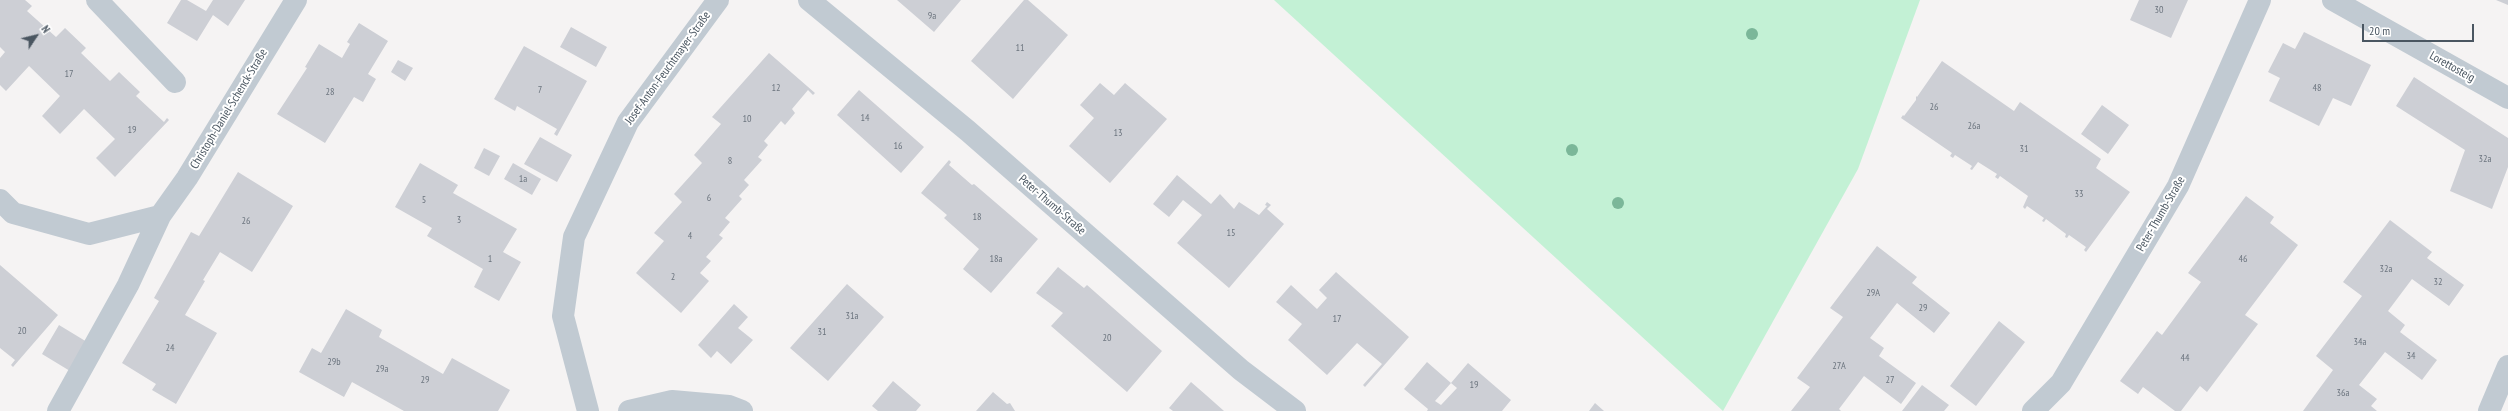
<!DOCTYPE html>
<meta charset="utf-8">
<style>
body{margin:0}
#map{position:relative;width:2508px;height:411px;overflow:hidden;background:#f5f3f3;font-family:"PT Sans Narrow",sans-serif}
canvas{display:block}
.north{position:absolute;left:16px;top:16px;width:40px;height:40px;-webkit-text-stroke:3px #fff;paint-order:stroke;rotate:55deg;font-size:11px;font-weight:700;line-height:16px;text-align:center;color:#4a5661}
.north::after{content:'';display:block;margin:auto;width:14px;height:18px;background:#4a5661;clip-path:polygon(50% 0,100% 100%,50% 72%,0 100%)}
.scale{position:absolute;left:2362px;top:24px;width:112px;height:18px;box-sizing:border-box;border:2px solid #4a5661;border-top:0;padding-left:5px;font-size:12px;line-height:14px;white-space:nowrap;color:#4a5661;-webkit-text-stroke:3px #fff;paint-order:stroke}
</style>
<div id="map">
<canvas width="2508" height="411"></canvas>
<div class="north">N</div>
<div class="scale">20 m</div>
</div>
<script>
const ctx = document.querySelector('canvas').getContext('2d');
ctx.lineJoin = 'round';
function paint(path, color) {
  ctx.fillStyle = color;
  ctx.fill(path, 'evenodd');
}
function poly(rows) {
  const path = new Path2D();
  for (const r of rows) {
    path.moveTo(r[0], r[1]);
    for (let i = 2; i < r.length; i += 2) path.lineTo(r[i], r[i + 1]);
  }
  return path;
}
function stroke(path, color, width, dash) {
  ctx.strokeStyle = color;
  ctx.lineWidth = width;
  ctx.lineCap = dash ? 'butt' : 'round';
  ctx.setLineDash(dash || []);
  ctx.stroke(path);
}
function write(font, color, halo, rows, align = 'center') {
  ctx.font = font + ' "PT Sans Narrow",sans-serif';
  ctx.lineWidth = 4;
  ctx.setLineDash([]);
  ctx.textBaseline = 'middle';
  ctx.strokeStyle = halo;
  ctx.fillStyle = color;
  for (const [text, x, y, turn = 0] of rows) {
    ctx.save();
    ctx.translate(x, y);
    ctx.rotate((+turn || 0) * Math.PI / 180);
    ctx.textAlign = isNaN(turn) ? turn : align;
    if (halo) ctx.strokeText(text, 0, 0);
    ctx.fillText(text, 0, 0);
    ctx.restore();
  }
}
paint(poly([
 [1274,0,1920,0,1858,169,1723,411]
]), '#c3f1d5');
paint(poly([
 [0,0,25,0,32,6,27,11,56,37,65,28,86,48,81,53,110,81,119,72,140,92,136,96,164,122,167,118,169,120,115,177,96,158,115,139,84,109,60,134,42,116,60,96,29,66,6,91,0,85,0,58,5,52,0,47],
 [181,0,187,0,206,11,213,0,245,0,228,26,213,15,197,41,167,23],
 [897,0,961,0,934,32],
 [1024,0,1028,0,1068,35,1013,99,971,61],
 [2139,0,2188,0,2171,38,2130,20],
 [2496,0,2508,0,2508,5],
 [359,23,388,41,368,74,376,79,363,102,354,97,325,143,277,114,307,68,305,67,319,44,342,58,350,44,347,42],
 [571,27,607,47,596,67,560,47],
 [2304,32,2371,65,2351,106,2333,98,2319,126,2269,101,2280,78,2268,72,2283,43,2295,49],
 [524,46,587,81,557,136,554,134,557,129,517,106,515,111,494,99],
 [769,53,815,93,813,95,808,90,792,109,795,113,785,125,781,121,764,141,768,145,758,157,762,160,744,180,749,185,739,196,742,199,725,218,730,222,719,235,723,238,706,257,711,261,700,273,709,281,681,313,636,273,664,241,654,233,682,202,674,194,702,163,694,155,721,124,712,117],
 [398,60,413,68,405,81,391,72],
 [1942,61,2014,111,2020,102,2101,159,2096,168,2130,192,2086,252,2084,250,2086,247,2069,235,2067,238,2065,237,2066,234,2046,219,2044,222,2042,221,2044,218,2027,206,2025,209,2023,207,2028,196,2000,176,1998,179,1995,177,1997,174,1978,162,1972,170,1970,169,1972,166,1955,155,1953,158,1950,156,1952,153,1901,118,1903,115,1904,116,1916,100,1916,96,1917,97],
 [2414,77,2508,138,2508,167,2492,209,2450,191,2465,150,2396,106],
 [1100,83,1114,95,1125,83,1167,119,1110,183,1069,146,1094,118,1080,105],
 [859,90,924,147,901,173,837,115],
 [2102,105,2129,125,2108,154,2081,134],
 [540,137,572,155,557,182,524,164],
 [484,148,500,156,489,176,474,168],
 [949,160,951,162,949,165,972,185,974,184,1038,239,991,293,963,269,979,249,944,218,947,215,921,193],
 [420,163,458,185,453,193,517,229,503,252,521,262,499,301,474,287,483,269,427,236,432,228,395,207],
 [513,163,541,179,532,195,504,179],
 [238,172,293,206,252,272,220,252,203,280,205,281,185,315,217,333,176,404,152,390,156,384,122,363,159,301,154,298,191,232,199,236],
 [1177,175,1211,204,1220,194,1234,209,1239,202,1259,215,1267,206,1265,205,1267,202,1271,205,1267,209,1284,224,1229,288,1177,243,1202,215,1183,200,1169,217,1153,204],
 [2246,196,2274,217,2270,223,2298,245,2245,315,2258,324,2207,392,2200,386,2181,411,2175,411,2143,387,2138,394,2120,381,2157,331,2162,335,2201,282,2188,273],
 [2390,220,2432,252,2427,258,2464,285,2449,306,2412,279,2388,311,2405,325,2400,332,2437,360,2422,380,2385,352,2359,385,2377,399,2371,406,2377,411,2303,411,2333,370,2316,356,2362,296,2343,282],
 [1877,246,1917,277,1912,283,1950,313,1934,333,1897,303,1870,338,1884,348,1879,356,1916,383,1901,404,1864,376,1839,409,1841,411,1791,411,1810,387,1797,378,1843,317,1830,308],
 [0,265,58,315,13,367,11,365,15,360,0,348],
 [1058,267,1084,288,1087,285,1162,351,1127,392,1051,326,1063,313,1036,293],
 [1336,272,1409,337,1365,387,1363,385,1382,364,1357,343,1327,375,1288,340,1302,324,1276,302,1291,285,1317,309,1327,298,1319,290],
 [847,284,884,317,828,381,790,348],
 [734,304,748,317,738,328,753,340,731,364,717,351,711,358,698,345],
 [346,309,382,330,379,337,443,374,452,358,510,390,498,411,404,411,352,382,344,397,299,372,312,348,321,353],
 [1999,321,2025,342,1976,406,1950,386],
 [59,325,87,342,70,371,42,354],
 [1427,362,1451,383,1435,401,1441,405,1457,388,1451,383,1468,363,1511,400,1502,411,1427,411,1428,409,1404,389],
 [893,381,921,405,916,411,878,411,872,406],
 [1191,382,1206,395,1224,411,1173,411,1169,408],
 [1922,385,1949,405,1944,411,1902,411],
 [993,392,1007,404,1010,403,1015,411,976,411],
 [1595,403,1604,411,1589,411]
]), '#cdcfd5');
stroke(poly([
 [97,0,175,82],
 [809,0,968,131,1241,370,1295,411],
 [2333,0,2508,98],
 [0,200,13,213,89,234,160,216,187,178,296,0],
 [58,411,128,285,160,216],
 [588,411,563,316,574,237,628,122,718,0],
 [629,411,672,401,729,406,742,411],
 [2033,411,2061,383,2178,186,2260,0],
 [2489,411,2508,366]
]), '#c1cad2', 22);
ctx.fillStyle = '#7bb799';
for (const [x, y] of [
 [1752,34],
 [1572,150],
 [1618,203]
]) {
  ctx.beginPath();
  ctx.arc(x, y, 6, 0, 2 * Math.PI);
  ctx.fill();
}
write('10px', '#6b747e', null, [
 ["30",2159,10],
 ["9a",932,16],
 ["11",1020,48],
 ["17",69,74],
 ["12",776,88],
 ["48",2317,88],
 ["7",540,90],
 ["28",330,92],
 ["26",1934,107],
 ["14",865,118],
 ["10",747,119],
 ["26a",1974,126],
 ["19",132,130],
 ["13",1118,133],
 ["16",898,146],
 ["31",2024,149],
 ["32a",2485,159],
 ["8",730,161],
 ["1a",523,179],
 ["33",2079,194],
 ["6",709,198],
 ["5",424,200],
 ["18",977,217],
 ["3",459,220],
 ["26",246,221],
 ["15",1231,233],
 ["4",690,236],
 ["1",490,259],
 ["18a",996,259],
 ["46",2243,259],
 ["32a",2386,269],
 ["2",673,277],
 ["32",2438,282],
 ["29A",1873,293],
 ["29",1923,308],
 ["31a",852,316],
 ["17",1337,319],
 ["20",22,331],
 ["31",822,332],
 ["20",1107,338],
 ["34a",2360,342],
 ["24",170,348],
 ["34",2411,356],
 ["44",2185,358],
 ["29b",334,362],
 ["27A",1839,366],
 ["29a",382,369],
 ["29",425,380],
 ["27",1890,380],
 ["19",1474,385],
 ["36a",2343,393]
]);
write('12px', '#4a5661', '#fff', [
 ["Lorettosteig",2452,67,29],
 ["Josef-Anton-Feuchtmayer-Straße",668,68,-54],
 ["Christoph-Daniel-Schenck-Straße",229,109,-59],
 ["Peter-Thumb-Straße",1052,205,41],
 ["Peter-Thumb-Straße",2161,214,-60]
]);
</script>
